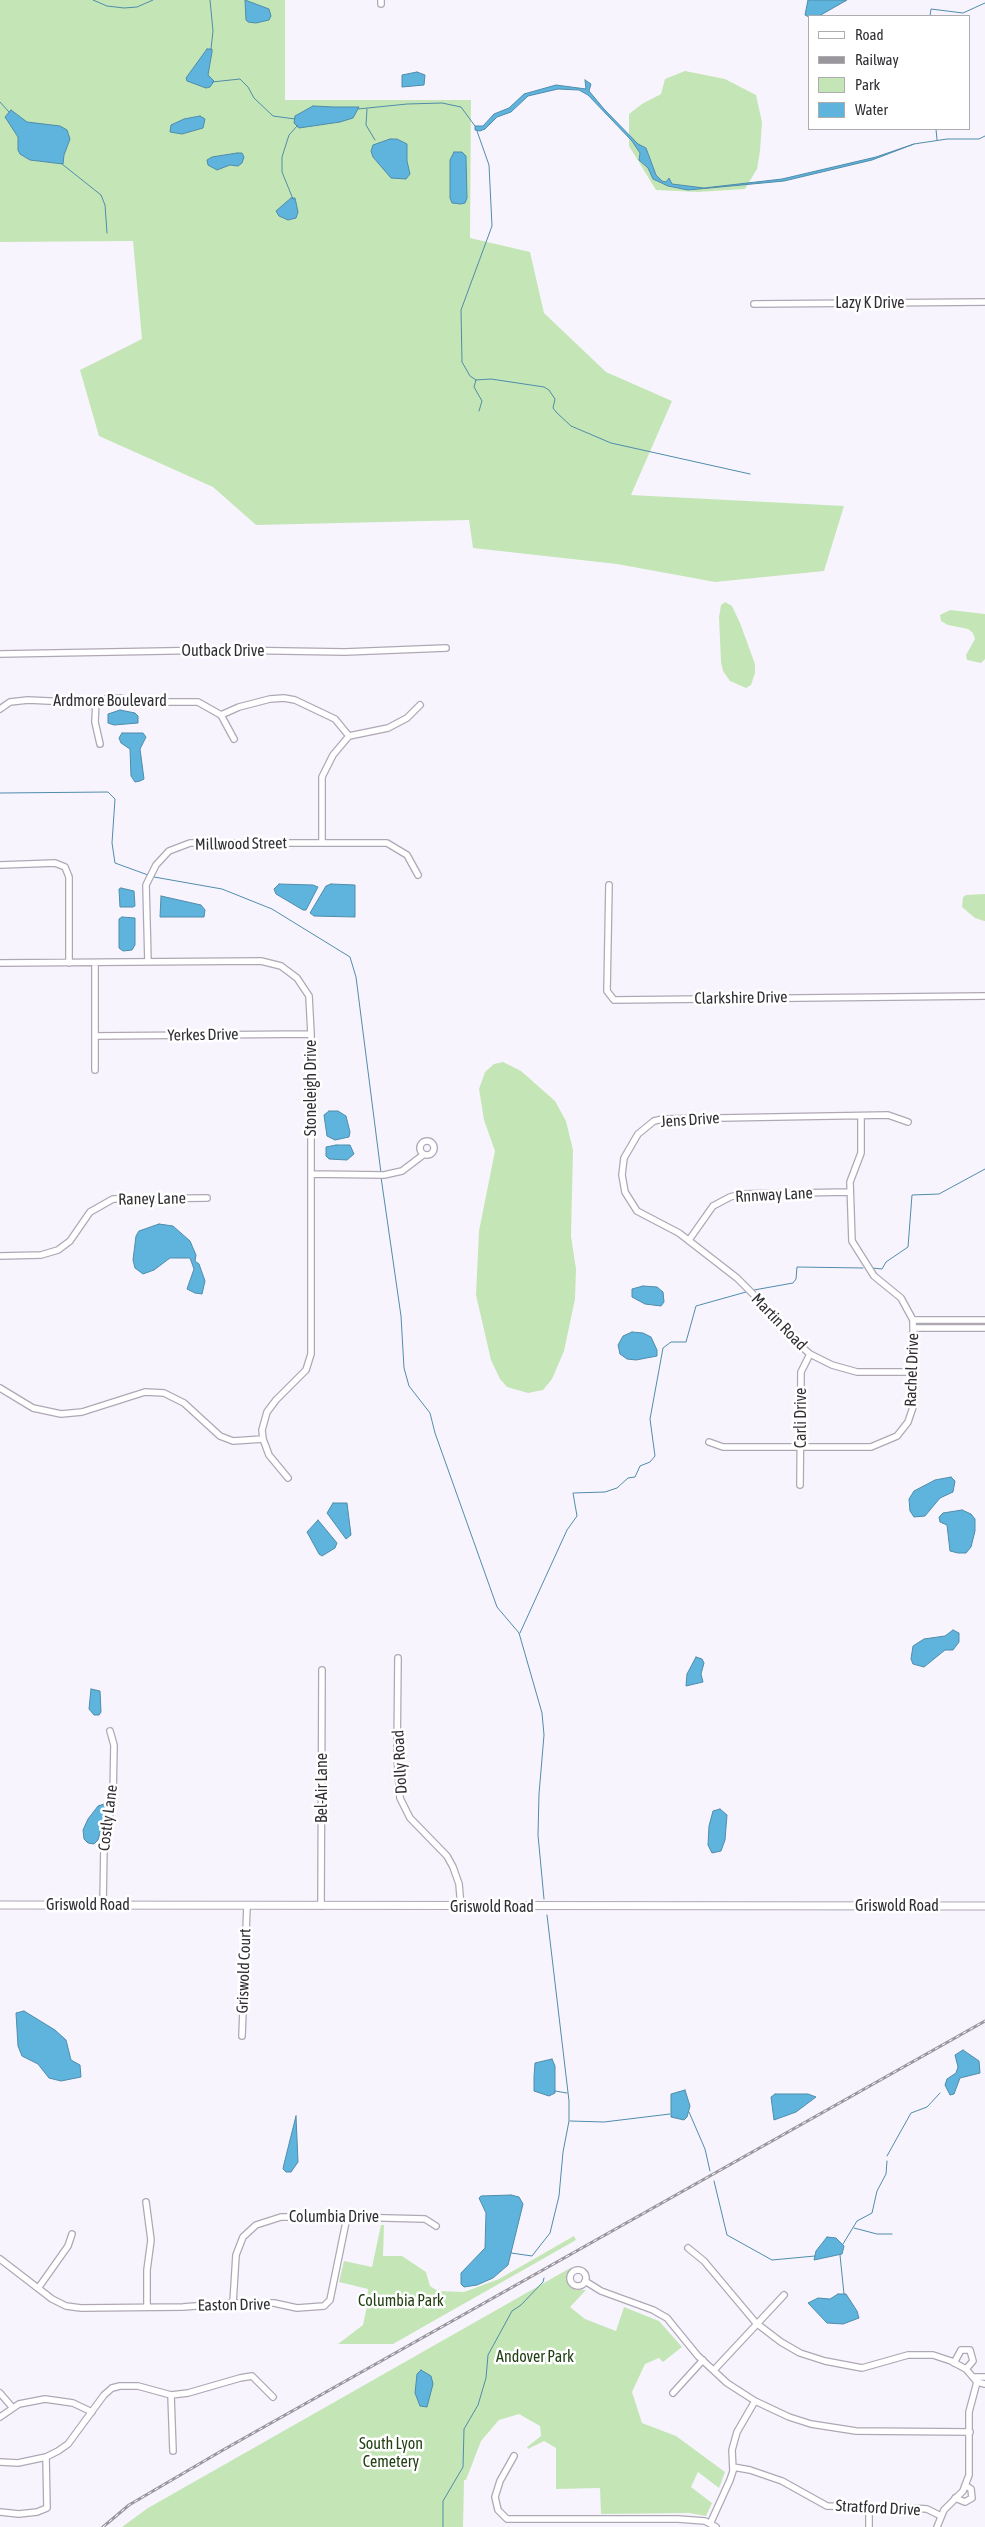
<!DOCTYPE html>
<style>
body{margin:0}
#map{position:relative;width:985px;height:2527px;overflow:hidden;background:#f8f4fe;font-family:"Asap Condensed",sans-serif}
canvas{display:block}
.legend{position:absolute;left:808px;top:15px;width:162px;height:115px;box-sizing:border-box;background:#fff;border:1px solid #adacae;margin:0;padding:6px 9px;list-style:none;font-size:15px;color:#312f34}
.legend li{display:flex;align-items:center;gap:10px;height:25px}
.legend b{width:25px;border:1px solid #adacae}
</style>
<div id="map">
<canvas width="985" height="2527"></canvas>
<ul class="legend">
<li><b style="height:6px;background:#fff"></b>Road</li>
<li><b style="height:6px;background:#9a969e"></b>Railway</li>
<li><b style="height:14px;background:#c4e6b6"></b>Park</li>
<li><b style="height:14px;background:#5eb4dd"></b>Water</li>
</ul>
</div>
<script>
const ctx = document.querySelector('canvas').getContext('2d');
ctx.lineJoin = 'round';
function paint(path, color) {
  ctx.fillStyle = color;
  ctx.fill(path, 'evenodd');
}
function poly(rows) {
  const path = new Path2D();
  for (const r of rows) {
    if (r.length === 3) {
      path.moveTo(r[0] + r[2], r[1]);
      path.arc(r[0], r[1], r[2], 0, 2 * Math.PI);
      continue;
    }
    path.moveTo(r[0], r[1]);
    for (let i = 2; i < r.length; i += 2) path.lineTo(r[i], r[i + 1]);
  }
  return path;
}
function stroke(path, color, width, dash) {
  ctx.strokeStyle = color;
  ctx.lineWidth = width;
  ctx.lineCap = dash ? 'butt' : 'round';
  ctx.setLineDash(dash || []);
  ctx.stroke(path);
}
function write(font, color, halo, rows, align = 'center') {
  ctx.font = font + ' "Asap Condensed",sans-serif';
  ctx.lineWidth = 5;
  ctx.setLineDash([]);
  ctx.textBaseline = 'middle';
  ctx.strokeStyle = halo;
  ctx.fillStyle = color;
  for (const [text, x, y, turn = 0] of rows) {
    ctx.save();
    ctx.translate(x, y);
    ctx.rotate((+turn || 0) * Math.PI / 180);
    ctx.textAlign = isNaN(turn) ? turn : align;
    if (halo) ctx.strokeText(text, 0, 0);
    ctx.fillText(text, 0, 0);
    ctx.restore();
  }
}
paint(poly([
 [0,0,285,0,285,100,471,100,470,238,530,252,544,313,606,372,672,401,631,495,844,506,824,571,715,582,617,564,473,548,469,520,256,525,213,487,99,436,80,370,142,339,133,241,0,242],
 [685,71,725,79,756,95,762,122,760,151,757,169,745,189,698,192,656,190,629,146,629,114,642,104,661,94,665,79],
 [725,602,732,606,740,623,755,664,755,673,751,685,746,688,730,681,723,671,721,662,719,617,721,605],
 [950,610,985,614,985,659,981,663,967,660,966,655,975,639,973,633,968,629,948,625,941,621,940,615],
 [985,894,985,921,984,921,975,918,962,907,963,897,966,895],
 [503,1062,521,1071,555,1101,566,1121,573,1150,571,1236,576,1269,575,1299,564,1351,552,1379,543,1390,528,1393,507,1387,500,1379,491,1360,476,1295,479,1231,495,1151,484,1120,479,1089,485,1072,494,1064],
 [381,2225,384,2225,383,2256,402,2256,426,2272,430,2286,438,2291,464,2292,499,2279,574,2236,576,2240,393,2344,338,2344,363,2325,367,2306,368,2289,339,2282,344,2261,372,2267],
 [572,2267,566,2275,568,2284,575,2290,586,2290,570,2307,585,2319,616,2331,624,2307,659,2321,682,2347,663,2362,659,2358,645,2364,632,2392,642,2423,676,2436,725,2472,719,2488,698,2472,691,2487,712,2503,706,2516,689,2513,601,2514,600,2488,556,2489,556,2448,544,2441,528,2449,527,2447,541,2436,540,2426,519,2414,499,2420,481,2441,466,2480,464,2480,463,2527,122,2527,148,2508]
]), '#c4e6b6');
const water = poly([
 [245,0,269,9,271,16,269,20,256,23,248,22,246,20,245,0],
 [808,0,847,0,819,16,809,17,805,15,808,0],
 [207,49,212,49,212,52,208,75,214,81,210,87,206,88,187,81,186,78,207,49],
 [417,72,425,75,424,85,402,87,402,75,417,72],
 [585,80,591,84,589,91,604,109,638,144,646,148,656,175,662,181,666,182,669,178,672,184,704,188,782,179,876,157,914,144,872,160,784,181,688,190,668,186,653,179,648,168,639,160,640,153,632,141,588,95,579,90,558,89,528,96,511,112,497,117,485,129,480,131,475,130,475,126,483,126,494,114,509,108,524,94,556,85,586,89,585,80],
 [313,106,334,107,359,107,353,118,340,122,299,128,294,123,295,116,313,106],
 [11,110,27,122,60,126,67,130,70,139,64,155,63,164,30,160,20,154,18,150,18,137,5,117,11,110],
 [200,116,205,119,203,128,182,134,170,132,171,125,184,119,200,116],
 [390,139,397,139,407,144,407,161,410,174,406,179,391,178,373,157,371,151,373,145,390,139],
 [454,152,462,152,466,156,467,198,465,203,461,204,452,203,450,198,450,160,454,152],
 [237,153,242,153,244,157,242,163,238,166,230,165,217,170,208,165,207,160,212,157,237,153],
 [291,198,295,198,298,212,296,218,288,220,279,216,276,211,291,198],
 [120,710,135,713,138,716,138,723,114,725,108,723,108,714,120,710],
 [122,733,143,733,146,737,140,749,144,779,140,781,135,782,131,776,130,749,121,743,119,738,122,733],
 [279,884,313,885,318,887,306,910,303,910,276,894,274,889,279,884],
 [331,884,355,885,355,917,314,916,310,913,326,886,331,884],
 [121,888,134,891,135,906,133,907,120,907,119,889,121,888],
 [161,896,201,905,205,910,204,917,160,917,161,896],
 [122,917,135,918,135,945,132,950,123,951,119,948,119,919,122,917],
 [329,1111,338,1111,346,1116,350,1132,349,1137,335,1140,327,1136,324,1115,329,1111],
 [336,1145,350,1145,354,1154,347,1160,329,1159,326,1156,326,1147,336,1145],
 [159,1224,173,1226,190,1241,196,1255,195,1261,199,1264,205,1281,202,1294,195,1293,187,1289,194,1269,190,1258,170,1258,154,1270,143,1274,135,1268,133,1260,136,1236,139,1231,159,1224],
 [643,1286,657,1287,663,1292,664,1302,661,1306,645,1304,632,1297,632,1289,643,1286],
 [632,1332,643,1333,651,1337,657,1350,657,1356,636,1360,627,1359,620,1354,618,1345,623,1336,632,1332],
 [951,1477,955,1481,953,1492,940,1498,925,1516,914,1517,910,1511,909,1499,914,1491,935,1480,951,1477],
 [333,1503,347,1503,351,1535,346,1539,327,1513,333,1503],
 [962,1510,971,1514,975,1519,975,1531,971,1547,966,1553,958,1553,950,1551,947,1525,940,1522,939,1517,943,1513,962,1510],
 [318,1520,337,1543,335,1548,322,1556,319,1554,307,1532,318,1520],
 [953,1630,959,1633,959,1642,953,1650,945,1650,924,1667,913,1664,911,1659,913,1646,924,1639,945,1636,953,1630],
 [696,1657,702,1659,704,1663,701,1674,703,1682,686,1686,687,1674,696,1657],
 [91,1689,100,1691,101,1712,99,1715,94,1715,89,1709,91,1689],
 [107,1803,108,1804,98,1840,94,1844,88,1843,84,1839,83,1830,88,1819,98,1806,107,1803],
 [720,1809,727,1815,725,1840,721,1851,712,1853,708,1845,709,1826,713,1811,720,1809],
 [24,2011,55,2030,66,2040,71,2060,80,2065,81,2077,61,2081,49,2078,38,2064,22,2056,18,2046,16,2013,24,2011],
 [963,2050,979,2061,980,2073,960,2078,954,2094,950,2095,945,2085,947,2079,956,2073,958,2067,955,2055,963,2050],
 [552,2059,555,2066,555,2093,549,2096,534,2091,534,2077,535,2063,552,2059],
 [685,2090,690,2106,687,2117,684,2120,671,2117,671,2094,685,2090],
 [775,2094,808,2094,816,2097,796,2112,774,2120,771,2097,775,2094],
 [296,2116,298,2162,291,2172,286,2172,283,2169,284,2164,296,2116],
 [511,2195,519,2197,523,2204,508,2265,493,2278,477,2285,464,2287,461,2284,461,2273,485,2248,486,2213,479,2198,481,2196,511,2195],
 [827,2237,836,2238,844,2246,842,2254,814,2260,816,2251,827,2237],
 [838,2294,846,2294,857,2311,859,2318,843,2324,827,2323,808,2303,818,2298,830,2299,838,2294],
 [421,2370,431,2376,433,2384,427,2407,420,2406,415,2393,417,2374,421,2370]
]);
paint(water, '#5eb4dd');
stroke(water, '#508caa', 1);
stroke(poly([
 [93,0,107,6,124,8,137,7,153,0],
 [210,0,213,31,211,49],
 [930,16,931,9,963,13,985,3],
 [212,82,240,79,248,87,254,98,273,116,295,119],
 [0,102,9,112],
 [358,109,407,104,442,103,461,107,475,126],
 [367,109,366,125,375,140],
 [936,129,937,140],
 [477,131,489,165,492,226,461,310,462,362,470,376,476,380,491,379,544,387,549,390,555,399,553,408,556,412,571,426,611,443,750,474],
 [914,144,947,139,979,139,985,136],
 [62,164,101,195,105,205,107,233],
 [293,199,282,172,282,157,289,135,298,125],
 [476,380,474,387,482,401,479,411],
 [0,793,108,792,115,799,112,843,115,863,148,875],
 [154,877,222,889,272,909,350,957,356,977,381,1173],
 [381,1177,401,1316,404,1368,409,1386,430,1413,435,1433,497,1607,519,1633,542,1713,544,1735,539,1794,538,1835,544,1899],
 [872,1268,882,1269,886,1262,908,1247,912,1195,939,1194,985,1169],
 [754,1290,793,1283,796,1279,797,1267,863,1268],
 [520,1633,567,1530,577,1516,573,1493,605,1492,617,1488,628,1478,635,1477,640,1466,650,1462,655,1456,650,1419,663,1348,671,1342,686,1342,696,1306,746,1292],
 [555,2091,567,2093],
 [689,2112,705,2149,710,2171],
 [570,2121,604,2122,670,2114],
 [887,2156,911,2113,927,2107,940,2093],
 [714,2181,727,2235,772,2260,815,2256],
 [854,2228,877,2234,892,2234],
 [843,2244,857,2221,872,2213,877,2191,886,2174,887,2161],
 [511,2253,532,2256,550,2233,559,2196,563,2152,569,2121,569,2101,547,1915],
 [840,2255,844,2294],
 [443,2527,443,2501,463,2467,464,2429,478,2405,486,2378,488,2355,512,2311,521,2305,543,2282,544,2278]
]), '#508caa', 1);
const minor = poly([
 [381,4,381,0],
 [754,304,985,302],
 [0,654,222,650,345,652,446,648],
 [96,701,95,722,100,744],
 [0,709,10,702,28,700,70,702,119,698,144,702,198,702,221,715,234,739],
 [221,715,239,707,270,699,284,698,295,700,335,719,349,736],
 [322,843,322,777,333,755,349,736,388,728,407,718,420,705],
 [0,865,55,863,65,867,69,877,69,963],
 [609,885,607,991,614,1000,985,996],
 [148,962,146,885,156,865,169,851,190,843,387,843,407,855,418,875],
 [0,963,261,961,281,966,297,978,309,996,311,1034,311,1354,306,1370,276,1400,267,1412,262,1430,263,1439,269,1455,288,1478],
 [95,1036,311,1034],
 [95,1070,95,963],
 [908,1122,888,1115,663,1119,654,1121,638,1134,624,1158,622,1175,625,1192,637,1211,679,1233,737,1278,764,1305,788,1335,810,1354,832,1365,857,1372,913,1372],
 [427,1148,7],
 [311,1174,384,1175,402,1171,423,1155],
 [689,1240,713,1206,730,1197,741,1194,850,1192],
 [0,1256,41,1255,58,1250,70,1241,90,1212,113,1199,207,1198],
 [913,1320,985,1320],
 [914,1328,985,1328],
 [0,1388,33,1408,61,1414,82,1412,145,1392,164,1393,184,1403,220,1436,233,1441,263,1439],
 [709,1442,723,1447,871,1447,897,1436,908,1422,914,1404,913,1320,901,1298,874,1276,852,1241,850,1182,861,1153,861,1116],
 [800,1485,801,1372,810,1354],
 [398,1658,397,1756,400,1798,410,1818,447,1856,453,1867,459,1884,461,1907],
 [103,1905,104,1846,113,1797,114,1745,110,1731],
 [321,1906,322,1670],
 [242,2036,247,1906],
 [146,2202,151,2240,147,2270,147,2307],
 [688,2248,704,2261,756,2323,781,2342,800,2353,825,2361,862,2368,908,2355,933,2355,951,2361,966,2369,977,2382,985,2384],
 [0,2259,52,2299,66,2306,81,2308,183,2307,233,2303,274,2303,297,2308,324,2306,330,2300,347,2217],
 [578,2278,8],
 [585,2281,601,2291,653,2310,667,2318,698,2356,727,2383,755,2401,789,2417,811,2424,856,2431,970,2432],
 [39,2287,68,2246,72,2234],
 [233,2303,236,2255,243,2237,256,2225,281,2217,347,2217,425,2219,436,2226],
 [954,2363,961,2350,970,2350,973,2361,966,2369],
 [714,2370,784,2295],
 [974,2377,985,2377],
 [0,2393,12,2407],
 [673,2393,703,2360],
 [171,2395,173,2451],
 [0,2417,19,2404,45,2399,73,2403,92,2412],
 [514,2456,500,2481,495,2497,498,2510,507,2519,678,2519,705,2521,716,2527],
 [0,2462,18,2463,46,2457,58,2451,68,2444,104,2395,112,2388,120,2386,138,2386,171,2395,188,2393,240,2378,252,2376,273,2397],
 [733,2467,750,2470,782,2481,827,2506,913,2508,927,2509,941,2516],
 [955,2498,965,2502,972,2498,971,2489,965,2485],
 [0,2512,19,2514,37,2512,47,2508,46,2457],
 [710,2524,730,2480,733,2471,732,2450,737,2432,755,2401],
 [869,2527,869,2508],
 [937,2527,944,2510,963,2491,969,2475,969,2412,977,2382]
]);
const tertiary = poly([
 [0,1905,985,1906]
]);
stroke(minor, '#aea8b4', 8);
stroke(tertiary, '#aea8b4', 9);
stroke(minor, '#fff', 5.5);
stroke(tertiary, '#fff', 7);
const rail = poly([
 [103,2527,129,2505,223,2450,985,2021]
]);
stroke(rail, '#9a969e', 3);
stroke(rail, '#fff', 1, [4]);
write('16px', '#312f34', '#fff', [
 ["Lazy K Drive",870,303],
 ["Outback Drive",223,651],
 ["Ardmore Boulevard",110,701],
 ["Millwood Street",241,844,-1],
 ["Clarkshire Drive",741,998,-1],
 ["Yerkes Drive",203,1035,-1],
 ["Stoneleigh Drive",311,1088,-90],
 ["Jens Drive",690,1120,-4],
 ["Rnnway Lane",774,1195,-3],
 ["Raney Lane",152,1199,-1],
 ["Martin Road",779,1322,46],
 ["Rachel Drive",912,1370,-88],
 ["Carli Drive",801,1418,-90],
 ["Dolly Road",400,1762,-93],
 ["Bel-Air Lane",322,1788,-90],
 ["Costly Lane",108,1818,-83],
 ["Griswold Road",88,1905],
 ["Griswold Road",897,1906],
 ["Griswold Road",492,1907],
 ["Griswold Court",244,1971,-88],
 ["Columbia Drive",334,2217],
 ["Easton Drive",234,2305,-1],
 ["Stratford Drive",878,2508,3]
]);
write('16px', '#224013', '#fff', [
 ["Columbia Park",401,2301],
 ["Andover Park",535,2357],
 ["South Lyon",391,2444],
 ["Cemetery",391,2462]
]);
</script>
